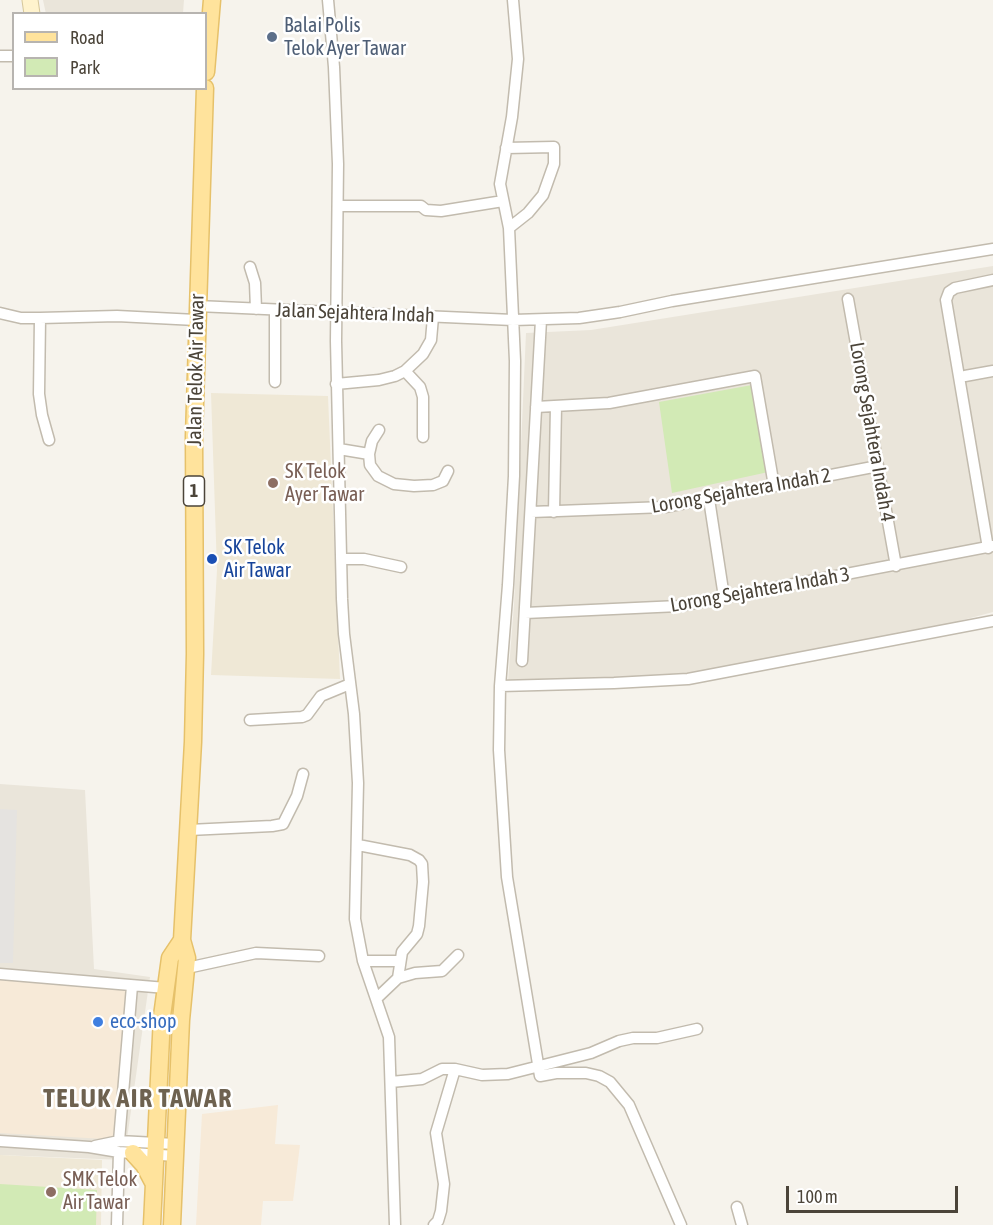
<!DOCTYPE html>
<style>
body{margin:0}
#map{position:relative;width:993px;height:1225px;overflow:hidden;background:#f6f3ec;font-family:"Asap Condensed",sans-serif}
canvas{display:block}
.legend{position:absolute;left:12px;top:12px;width:195px;height:78px;box-sizing:border-box;background:#fff;border:2px solid #b7b4b0;margin:0;padding:8px 10px;list-style:none;font-size:18px;color:#4b4439}
.legend li{display:flex;align-items:center;gap:12px;height:30px}
.legend b{width:30px;border:2px solid #b7b4b0}
.scale{position:absolute;left:786px;top:1186px;width:172px;height:27px;box-sizing:border-box;border:3px solid #4b4439;border-top:0;padding-left:8px;font-size:18px;line-height:21px;white-space:nowrap;color:#4b4439;-webkit-text-stroke:4px #fff;paint-order:stroke}
</style>
<div id="map">
<canvas width="993" height="1225"></canvas>
<ul class="legend">
<li><b style="height:8px;background:#ffe39c"></b>Road</li>
<li><b style="height:16px;background:#d2eab5"></b>Park</li>
</ul>
<div class="scale">100 m</div>
</div>
<script>
const ctx = document.querySelector('canvas').getContext('2d');
ctx.lineJoin = 'round';
function paint(path, color) {
  ctx.fillStyle = color;
  ctx.fill(path, 'evenodd');
}
function poly(rows) {
  const path = new Path2D();
  for (const r of rows) {
    path.moveTo(r[0], r[1]);
    for (let i = 2; i < r.length; i += 2) path.lineTo(r[i], r[i + 1]);
  }
  return path;
}
function stroke(path, color, width, dash) {
  ctx.strokeStyle = color;
  ctx.lineWidth = width;
  ctx.lineCap = dash ? 'butt' : 'round';
  ctx.setLineDash(dash || []);
  ctx.stroke(path);
}
function write(font, color, halo, rows, align = 'center') {
  ctx.font = font + ' "Asap Condensed",sans-serif';
  ctx.lineWidth = 5;
  ctx.setLineDash([]);
  ctx.textBaseline = 'middle';
  ctx.strokeStyle = halo;
  ctx.fillStyle = color;
  for (const [text, x, y, turn = 0] of rows) {
    ctx.save();
    ctx.translate(x, y);
    ctx.rotate((+turn || 0) * Math.PI / 180);
    ctx.textAlign = isNaN(turn) ? turn : align;
    if (halo) ctx.strokeText(text, 0, 0);
    ctx.fillText(text, 0, 0);
    ctx.restore();
  }
}
paint(poly([
 [43,0,184,0,183,13,46,14],
 [993,266,993,612,933,628,674,676,508,681,514,605,526,333,591,330],
 [0,784,85,790,94,969,150,977,124,1160,0,1155]
]), '#eae5da');
paint(poly([
 [0,969,130,979,122,1140,0,1133],
 [278,1105,275,1144,300,1145,293,1201,263,1201,261,1225,196,1225,202,1114]
]), '#f7ead8');
paint(poly([
 [211,393,328,396,340,679,211,675,217,570],
 [0,1155,102,1160,101,1225,0,1225]
]), '#efe8d6');
paint(poly([
 [752,385,773,471,672,493,659,402],
 [0,1184,97,1190,96,1225,0,1225]
]), '#d2eab5');
paint(poly([
 [0,809,17,810,13,963,0,963]
]), '#e5e3e0');
const street = poly([
 [328,0,334,67,338,164,336,341,342,599,344,634,354,714,358,783,355,919,363,961,389,1037,395,1225],
 [513,0,518,59,512,117,500,184,509,228,515,361,514,476,508,585,500,686,499,750,507,877,540,1076,556,1073,586,1073,599,1076,610,1082,629,1105,681,1225],
 [0,56,14,56],
 [506,148,554,147,554,164,543,195,528,213,509,228],
 [338,206,421,206,426,210,441,211,503,201],
 [250,267,255,283,256,309],
 [848,299,896,566],
 [197,306,513,320,579,318,620,312,672,301,993,249],
 [275,310,275,382],
 [0,313,21,318,40,318,117,316,196,320],
 [40,318,39,394,42,415,49,440],
 [405,371,420,387,423,397,423,437],
 [965,376,993,371],
 [336,384,379,380,395,376,405,371,423,354,431,340,433,317],
 [536,407,609,403,755,376,774,486],
 [339,449,369,454,370,465,378,476,394,484,414,486,433,485,443,481,448,471],
 [369,454,372,441,379,430],
 [709,499,724,597],
 [531,512,665,507,878,466],
 [554,512,556,406],
 [988,548,946,300,949,292,955,288,993,280],
 [341,559,364,559,401,567],
 [525,613,679,606,993,546],
 [522,661,541,320],
 [500,686,614,683,688,679,993,621],
 [250,720,302,717,307,715,321,696,350,684],
 [189,830,272,826,283,824,297,796,303,774],
 [358,845,410,855,419,860,422,864,423,882,419,926,417,934,402,952,398,978,377,998],
 [363,961,399,961],
 [187,968,256,953,319,956],
 [0,974,166,988],
 [398,978,415,973,442,971,458,955],
 [391,1082,422,1079,442,1069,455,1069,482,1075,508,1074,591,1053,619,1041,633,1038,657,1038,697,1029],
 [0,1141,89,1147,119,1152,175,1156],
 [119,1141,132,986],
 [95,1146,119,1141,175,1144],
 [737,1207,742,1225],
 [117,1225,119,1152],
 [434,1225,438,1221,441,1211,444,1184,436,1133,455,1069]
]);
const secondary = poly([
 [30,0,32,14]
]);
const primary = poly([
 [206,72,212,0],
 [133,1153,144,1165,154,1184],
 [152,1225,162,1016,170,958,182,940],
 [172,1225,181,1020,187,958,182,940,193,742,195,654,194,436,205,88]
]);
stroke(street, '#c2bbae', 13);
stroke(secondary, '#d6c79b', 17);
stroke(primary, '#e6c16a', 19);
stroke(street, '#fff', 10);
stroke(secondary, '#fff3cd', 15);
stroke(primary, '#ffe39c', 16);
for (const [x, y, r, color] of [
 [272,37,6,"#5c6f8a"],
 [273,483,6,"#8d6e63"],
 [212,559,6,"#1a4fb4"],
 [98,1022,6,"#3f7fe0"],
 [51,1192,6,"#8d6e63"]
]) {
  const dot = new Path2D();
  dot.arc(x, y, r, 0, 2 * Math.PI);
  ctx.fillStyle = color;
  ctx.fill(dot);
  stroke(dot, '#fff', 2);
}
for (const [x, y, w] of [
 [194,491,21]
]) {
  const box = new Path2D();
  box.roundRect(x - w / 2, y - 15, w, 30, 4.5);
  ctx.fillStyle = '#fff';
  ctx.fill(box);
  stroke(box, '#4b4439', 1.5);
}
write('bold 18px', '#4b4439', null, [
 ["1",194,491]
]);
write('20px', '#4e5e75', '#fff', [
 ["Balai Polis",284,26],
 ["Telok Ayer Tawar",284,49]
], 'left');
write('20px', '#4b4439', '#fff', [
 ["Jalan Sejahtera Indah",355,313,2],
 ["Jalan Telok Air Tawar",196,370,-89],
 ["Lorong Sejahtera Indah 4",872,432,80],
 ["Lorong Sejahtera Indah 2",741,491,-10],
 ["Lorong Sejahtera Indah 3",760,590,-10]
]);
write('20px', '#785e54', '#fff', [
 ["SK Telok",285,472],
 ["Ayer Tawar",285,495],
 ["SMK Telok",63,1180],
 ["Air Tawar",63,1203]
], 'left');
write('20px', '#164399', '#fff', [
 ["SK Telok",224,548],
 ["Air Tawar",224,571]
], 'left');
write('20px', '#366cbe', '#fff', [
 ["eco-shop",110,1022]
], 'left');
ctx.letterSpacing = '1.5px';
write('bold 26px', '#6e6250', '#fff', [
 ["TELUK AIR TAWAR",138,1099]
]);
ctx.letterSpacing = '0px';
</script>
